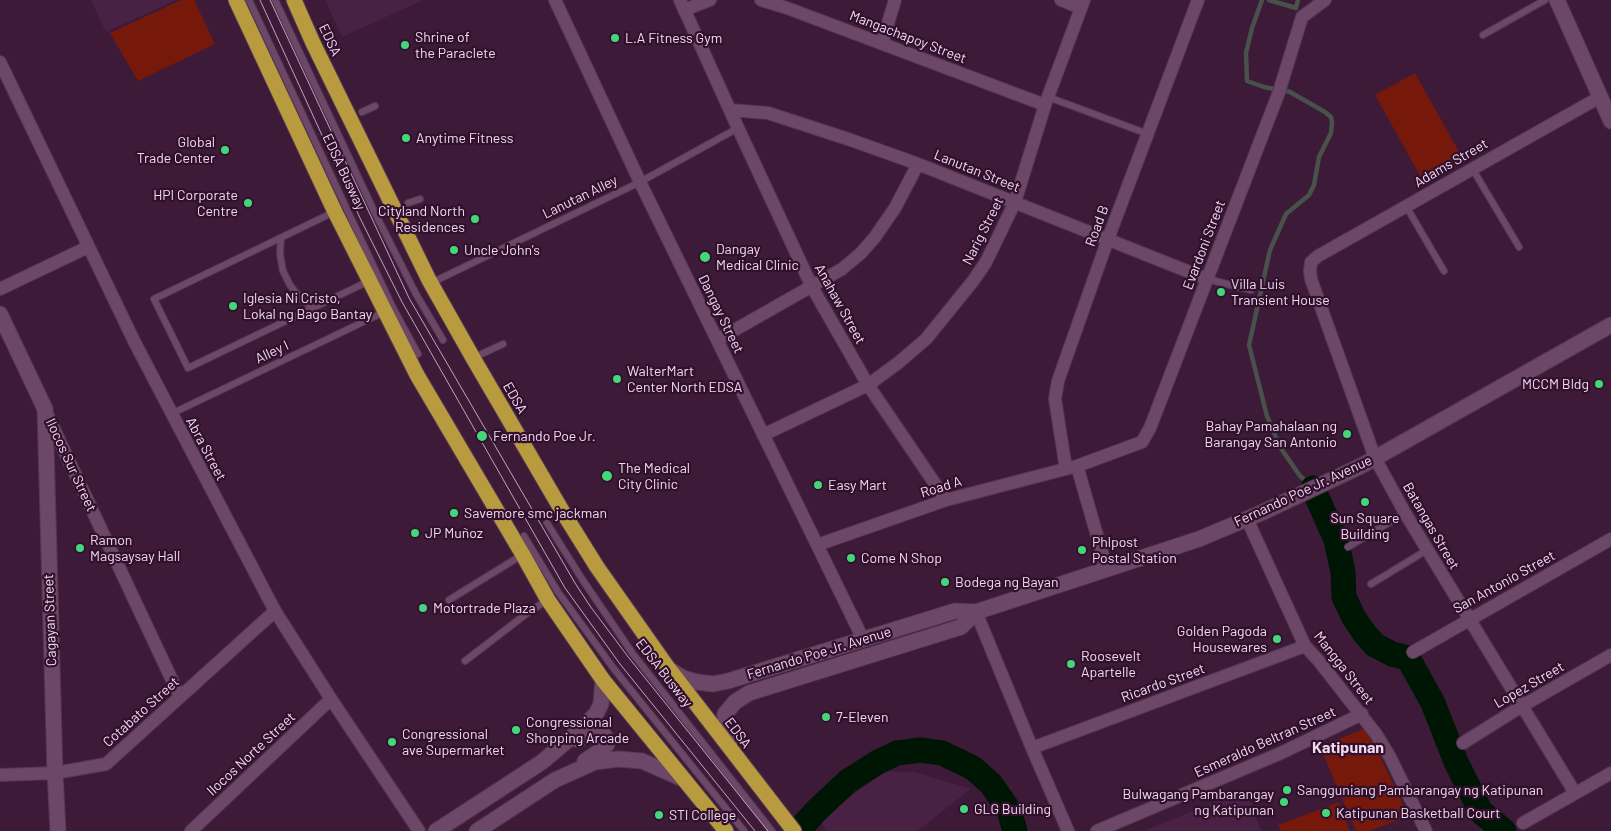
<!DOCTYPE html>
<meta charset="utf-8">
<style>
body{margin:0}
canvas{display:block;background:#3c1a38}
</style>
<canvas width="1611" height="831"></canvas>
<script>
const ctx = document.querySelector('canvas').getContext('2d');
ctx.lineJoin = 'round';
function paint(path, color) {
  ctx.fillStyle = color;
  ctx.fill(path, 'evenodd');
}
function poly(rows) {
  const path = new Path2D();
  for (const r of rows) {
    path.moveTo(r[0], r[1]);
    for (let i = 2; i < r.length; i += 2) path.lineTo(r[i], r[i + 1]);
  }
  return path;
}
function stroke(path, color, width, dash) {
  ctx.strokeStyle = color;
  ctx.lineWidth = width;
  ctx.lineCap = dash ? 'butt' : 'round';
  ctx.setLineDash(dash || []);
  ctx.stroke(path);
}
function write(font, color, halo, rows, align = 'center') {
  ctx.font = font + ' Barlow,sans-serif';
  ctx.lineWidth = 4.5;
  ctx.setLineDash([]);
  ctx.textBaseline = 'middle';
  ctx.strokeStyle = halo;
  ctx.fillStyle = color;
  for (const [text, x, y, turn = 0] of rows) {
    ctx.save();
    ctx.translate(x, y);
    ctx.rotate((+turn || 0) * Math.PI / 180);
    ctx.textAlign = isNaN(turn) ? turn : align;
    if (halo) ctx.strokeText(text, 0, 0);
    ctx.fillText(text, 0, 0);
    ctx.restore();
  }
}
paint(poly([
 [91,0,176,0,106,32],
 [325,0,423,0,342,37],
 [883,772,915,772,971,789,917,831,827,831,820,820],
 [1246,789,1261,831,1144,831]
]), '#492144');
paint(poly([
 [181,0,194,0,215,44,138,81,110,33],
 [1415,73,1463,159,1423,181,1375,95],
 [1366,728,1409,816,1369,831,1356,831,1320,747],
 [1339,802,1350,831,1281,831,1278,825]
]), '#76190b');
stroke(poly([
 [1262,0,1252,28,1246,53,1247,81,1264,87,1290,92,1325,112,1331,117,1332,122,1331,133,1319,157,1314,185,1309,195,1286,214,1270,250,1249,345,1267,416,1280,447,1300,476,1310,485],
 [1269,0,1296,8,1298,0]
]), '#48514a', 4.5);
stroke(poly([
 [1313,488,1336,540,1343,572,1344,597,1354,618,1365,634,1375,645,1392,654,1408,658,1433,703,1456,762,1481,812,1504,831],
 [798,831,816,811,848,781,878,762,897,753,920,750,942,753,973,768,991,784,1009,810,1015,831]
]), '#001605', 25);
const lane = poly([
 [249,0,393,308,418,354],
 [275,0,375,213,416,294,443,340],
 [1483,35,1545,0],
 [1048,97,1148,134],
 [362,112,375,106],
 [1472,168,1519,247],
 [408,203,420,199],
 [1406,206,1444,271],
 [334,212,154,299,188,368,369,281],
 [281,238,280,254,283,271,290,285,300,298,313,308],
 [1207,279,1251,290],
 [431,283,640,182,738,128],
 [473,358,503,344],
 [171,414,384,312],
 [547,523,582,579,633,654,772,831],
 [524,536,558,592,614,669,744,831],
 [1348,547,1405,513],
 [1371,584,1427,550],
 [449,600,522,555],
 [465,661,530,611,548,600]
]);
const street = poly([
 [555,0,640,182,863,639],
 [680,0,738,128,812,287,868,385,946,500],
 [761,0,787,8,1045,105],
 [1061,0,1081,8],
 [684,10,710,0],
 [882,43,895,0],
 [0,62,134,341,275,611,331,699,419,831],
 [730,110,768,113,848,139,918,164,1207,279],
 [0,289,88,247],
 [717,340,842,269,861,253,875,237,895,208,918,164],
 [46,412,180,697],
 [763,435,868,385,898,363,926,339,973,281,986,262,1015,202,1045,105,1084,0],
 [1077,466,1107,570],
 [1066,469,1055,399,1058,381,1108,239,1198,0],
 [1247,519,1305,646,1318,660,1376,734,1390,757,1426,831],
 [817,545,946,500,1077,466,1142,442,1150,428,1279,92,1302,17,1325,0],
 [976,612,1032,748,1068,831],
 [1413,652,1611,539],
 [1463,743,1522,706,1611,655],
 [1032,748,1305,646],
 [0,775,55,773,106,764,275,611],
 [1575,793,1405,513,1375,458,1311,279,1310,271,1311,262,1318,256,1600,97],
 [1523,823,1611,773],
 [191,831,331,699],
 [1097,831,1281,753,1362,714]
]);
const secondary = poly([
 [1557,0,1611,121],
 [0,314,45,409,55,773,58,831],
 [670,670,683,678,697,682,713,684,728,681,955,611,976,612,1199,539,1261,513,1361,466,1611,325],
 [578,740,590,732,596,730,601,731,606,738,607,744,604,748,585,761],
 [730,745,724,729,725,714,735,702,749,693,961,627,976,612],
 [436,831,542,762,581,729,596,714,601,704,603,680],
 [477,831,555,780,595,762,618,759,642,761,683,779]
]);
const highway = poly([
 [236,0,335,212,417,375,523,555,548,600,603,680,726,831],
 [294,0,313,43,429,280,473,358,564,514,597,567,666,665,794,831]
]);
stroke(lane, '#533750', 8);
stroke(street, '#533750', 14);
stroke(secondary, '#533750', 17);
stroke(highway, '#533750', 17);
stroke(lane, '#6d4768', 6);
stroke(street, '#6d4768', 12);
stroke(secondary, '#6d4768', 15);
stroke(highway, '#b89b3f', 15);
stroke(poly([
 [260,0,360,218,402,302,565,588,620,664,755,831],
 [270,0,409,298,575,583,590,606,629,658,768,831]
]), '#bea5ba', 1);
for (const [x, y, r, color] of [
 [615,38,5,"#44d77a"],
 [405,45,5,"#44d77a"],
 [406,138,5,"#44d77a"],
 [225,150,5,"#44d77a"],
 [248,203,5,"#44d77a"],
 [475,219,5,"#44d77a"],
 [454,250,5,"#44d77a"],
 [705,257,6,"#44d77a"],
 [1221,292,5,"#44d77a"],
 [233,306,5,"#44d77a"],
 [617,379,5,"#44d77a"],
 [1599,384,5,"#44d77a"],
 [1347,434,5,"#44d77a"],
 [482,436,6,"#44d77a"],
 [607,476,6,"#44d77a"],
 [818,485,5,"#44d77a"],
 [1365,502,5,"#44d77a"],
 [454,513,5,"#44d77a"],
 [415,533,5,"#44d77a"],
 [80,548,5,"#44d77a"],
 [1082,550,5,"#44d77a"],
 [851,558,5,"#44d77a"],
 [945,582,5,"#44d77a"],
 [423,608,5,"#44d77a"],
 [1277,639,5,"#44d77a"],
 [1071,664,5,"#44d77a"],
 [826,717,5,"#44d77a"],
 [516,730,5,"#44d77a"],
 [392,742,5,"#44d77a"],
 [1287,790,5,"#44d77a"],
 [1284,802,5,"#44d77a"],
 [964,809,5,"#44d77a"],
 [1326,813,5,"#44d77a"],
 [659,815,5,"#44d77a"]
]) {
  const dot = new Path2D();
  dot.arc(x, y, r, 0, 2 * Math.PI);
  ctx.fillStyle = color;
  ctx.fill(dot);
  stroke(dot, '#31102e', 2);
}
write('14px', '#f0daec', '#31102e', [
 ["Shrine of",415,37],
 ["the Paraclete",415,53],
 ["L.A Fitness Gym",625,38],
 ["Anytime Fitness",416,138],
 ["Global",215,142,"right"],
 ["Trade Center",215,158,"right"],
 ["HPI Corporate",238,195,"right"],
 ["Centre",238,211,"right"],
 ["Cityland North",465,211,"right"],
 ["Residences",465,227,"right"],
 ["Dangay",716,249],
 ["Medical Clinic",716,265],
 ["Uncle John's",464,250],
 ["Villa Luis",1231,284],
 ["Transient House",1231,300],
 ["Iglesia Ni Cristo,",243,298],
 ["Lokal ng Bago Bantay",243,314],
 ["WalterMart",627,371],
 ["Center North EDSA",627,387],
 ["MCCM Bldg",1589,384,"right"],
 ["Bahay Pamahalaan ng",1337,426,"right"],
 ["Barangay San Antonio",1337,442,"right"],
 ["Fernando Poe Jr.",493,436],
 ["The Medical",618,468],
 ["City Clinic",618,484],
 ["Easy Mart",828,485],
 ["Savemore smc jackman",464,513],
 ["Sun Square",1365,518,"center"],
 ["Building",1365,534,"center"],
 ["JP Muñoz",425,533],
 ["Ramon",90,540],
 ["Magsaysay Hall",90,556],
 ["Phlpost",1092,542],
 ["Postal Station",1092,558],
 ["Come N Shop",861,558],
 ["Bodega ng Bayan",955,582],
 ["Motortrade Plaza",433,608],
 ["Golden Pagoda",1267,631,"right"],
 ["Housewares",1267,647,"right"],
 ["Roosevelt",1081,656],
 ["Apartelle",1081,672],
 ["7-Eleven",836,717],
 ["Congressional",526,722],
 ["Shopping Arcade",526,738],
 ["Congressional",402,734],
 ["ave Supermarket",402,750],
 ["Sangguniang Pambarangay ng Katipunan",1297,790],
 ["Bulwagang Pambarangay",1274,794,"right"],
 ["ng Katipunan",1274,810,"right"],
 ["GLG Building",974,809],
 ["Katipunan Basketball Court",1336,813],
 ["STI College",669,815]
], 'left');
write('14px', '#f0daec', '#31102e', [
 ["Mangachapoy Street",908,37,21],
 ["EDSA",330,40,65],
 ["Adams Street",1451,163,-30],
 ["Lanutan Street",977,171,22],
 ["EDSA Busway",344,172,65],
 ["Lanutan Alley",580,197,-26],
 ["Road B",1097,226,-70],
 ["Narig Street",983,231,-63],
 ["Evardoni Street",1204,245,-69],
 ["Anahaw Street",840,304,61],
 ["Dangay Street",721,314,64],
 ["Alley I",272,352,-25],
 ["EDSA",515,398,60],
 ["Abra Street",206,449,62],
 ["Ilocos Sur Street",71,465,65],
 ["Road A",941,487,-17],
 ["Fernando Poe Jr. Avenue",1303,491,-25],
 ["Batangas Street",1431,526,60],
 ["San Antonio Street",1504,582,-29],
 ["Cagayan Street",50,620,-92],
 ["Fernando Poe Jr. Avenue",819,653,-17],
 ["Mangga Street",1344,668,52],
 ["EDSA Busway",664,673,52],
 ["Ricardo Street",1163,683,-20],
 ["Lopez Street",1529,685,-30],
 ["Cotabato Street",141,712,-42],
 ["EDSA",738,733,53],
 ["Esmeraldo Beltran Street",1265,742,-24],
 ["Ilocos Norte Street",251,754,-43]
]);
write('bold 16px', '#f0daec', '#31102e', [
 ["Katipunan",1348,748]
]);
</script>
